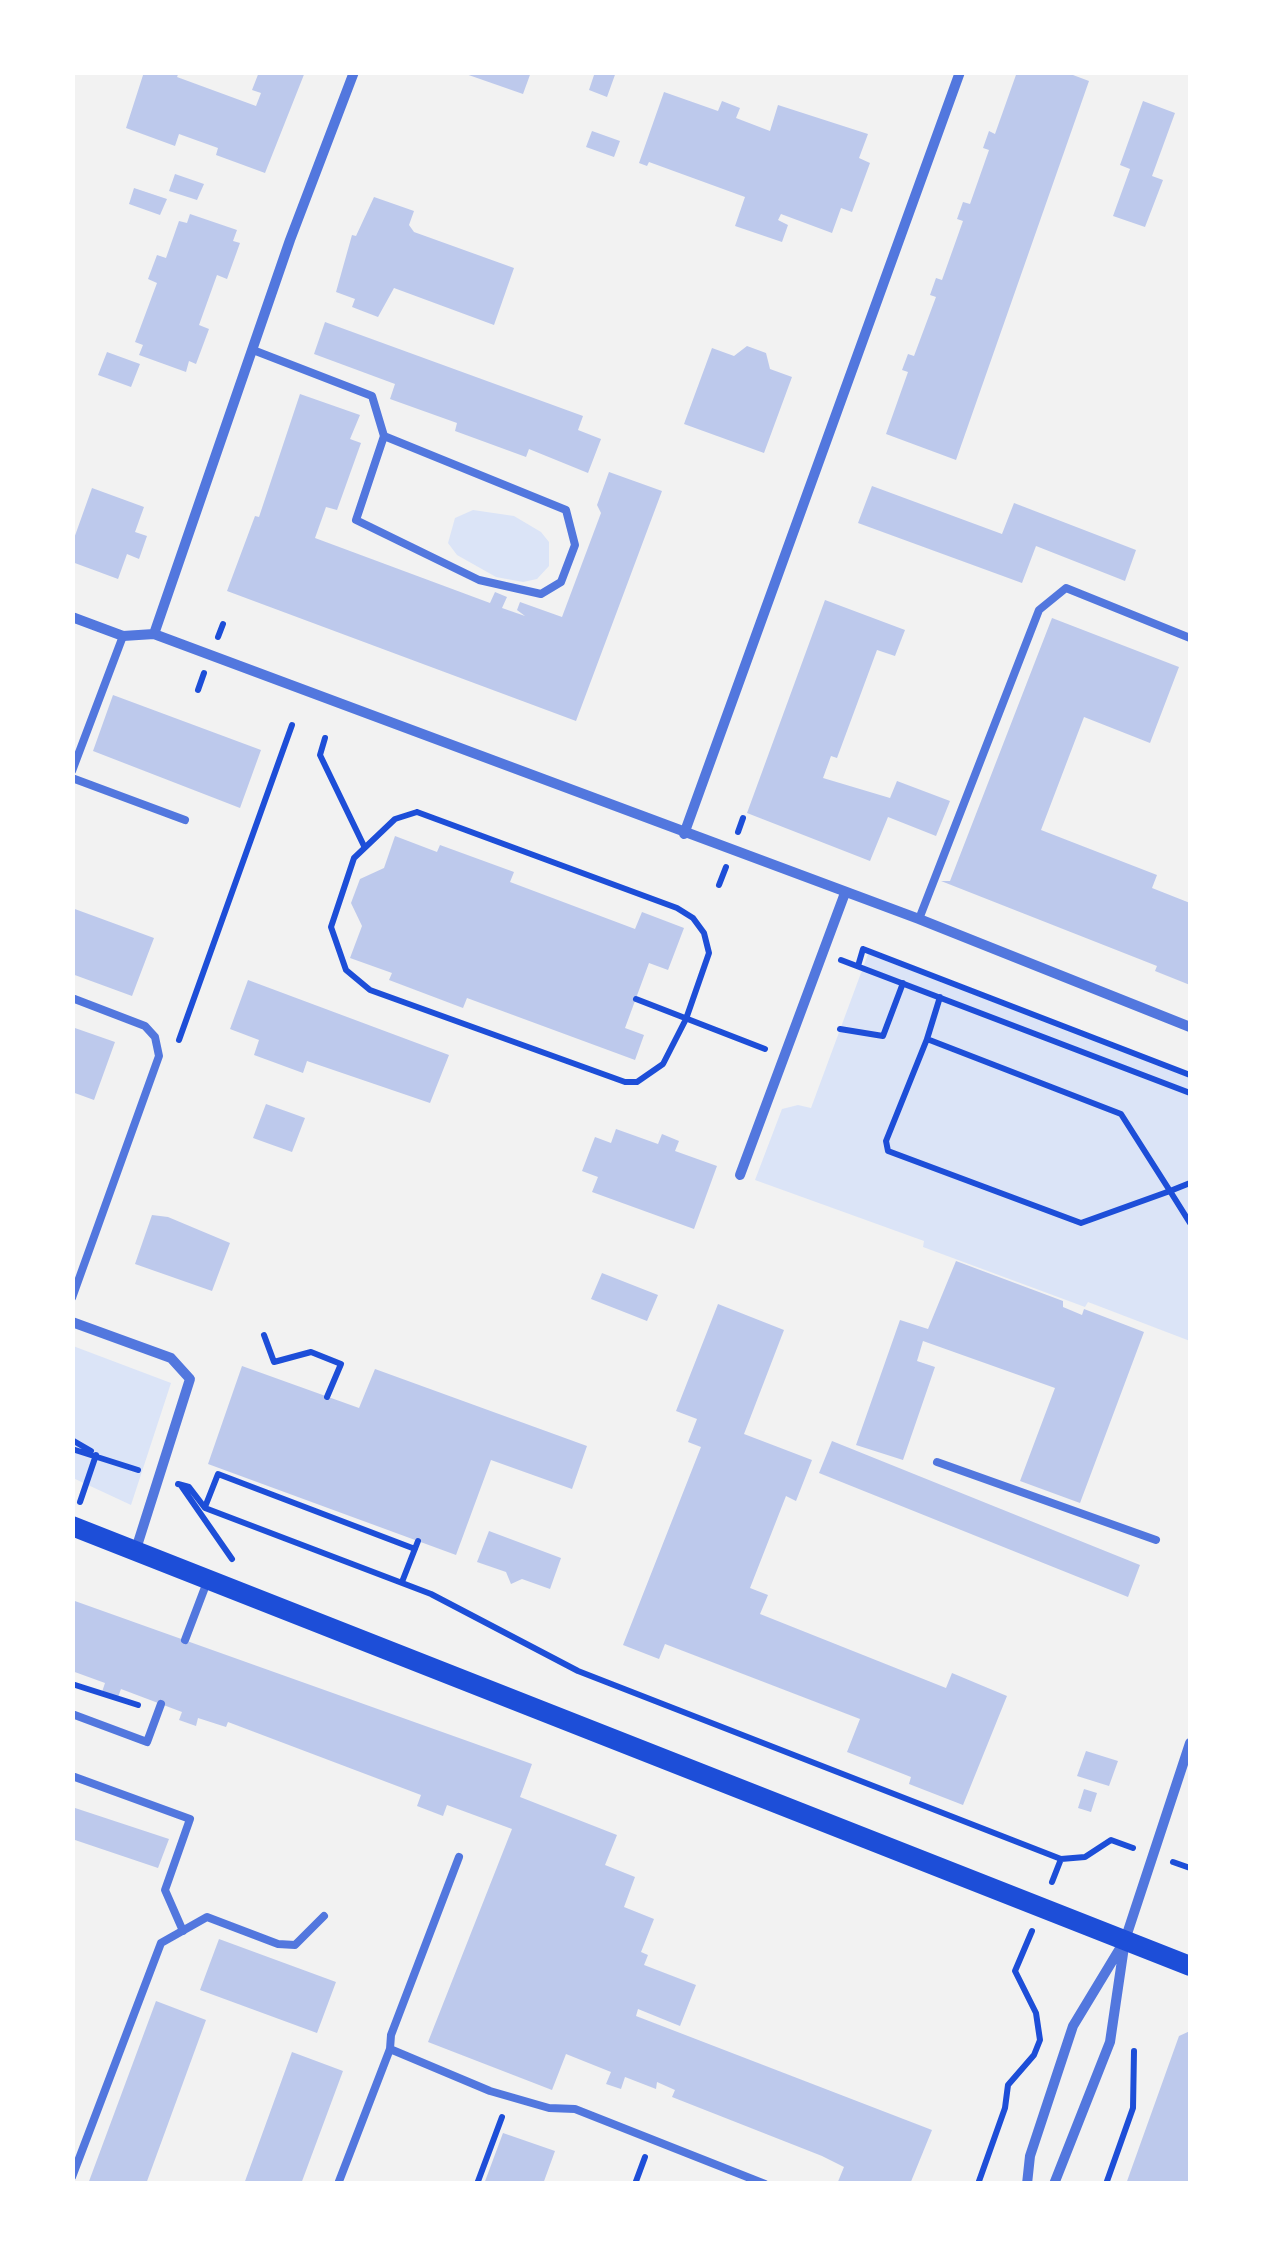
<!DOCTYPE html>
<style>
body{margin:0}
#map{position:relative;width:1263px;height:2256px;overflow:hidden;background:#f2f2f2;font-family:"Archivo Narrow",sans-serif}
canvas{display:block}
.frame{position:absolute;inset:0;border:75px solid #fff;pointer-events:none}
</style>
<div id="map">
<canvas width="1263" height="2256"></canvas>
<div class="frame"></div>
</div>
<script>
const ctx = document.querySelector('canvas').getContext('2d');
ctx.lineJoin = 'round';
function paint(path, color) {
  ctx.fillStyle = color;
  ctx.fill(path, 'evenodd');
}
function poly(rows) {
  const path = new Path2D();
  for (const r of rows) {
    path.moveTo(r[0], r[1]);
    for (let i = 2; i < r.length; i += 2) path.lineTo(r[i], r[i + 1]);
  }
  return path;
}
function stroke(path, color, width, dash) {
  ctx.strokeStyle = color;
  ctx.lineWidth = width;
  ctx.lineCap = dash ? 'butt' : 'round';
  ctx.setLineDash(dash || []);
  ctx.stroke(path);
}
paint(poly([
 [473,510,514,516,541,532,549,542,549,566,537,579,523,582,496,577,457,555,448,543,455,518],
 [868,954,1190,1077,1190,1341,1088,1302,1085,1307,923,1247,924,1241,755,1180,782,1109,798,1105,811,1108],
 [73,1346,171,1383,131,1505,73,1478]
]), '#dbe4f7');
paint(poly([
 [144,72,179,72,177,77,256,106,261,93,252,90,259,72,305,72,265,173,216,155,218,148,179,134,175,146,126,128],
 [460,72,531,72,523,94],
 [595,72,616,72,607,97,589,90],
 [1017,72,1065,72,1089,81,956,460,886,434,908,372,902,370,908,354,914,356,936,297,930,295,936,278,942,280,963,221,957,219,963,202,970,204,989,150,983,148,989,131,995,134],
 [664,92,718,111,722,101,740,108,736,118,770,131,778,105,868,134,859,158,870,163,852,212,841,208,832,233,781,214,778,220,788,225,782,242,735,226,745,197,649,162,647,166,639,163],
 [1143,101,1175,113,1152,176,1163,180,1145,227,1113,216,1130,169,1120,165],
 [592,131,620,141,614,157,586,147],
 [175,174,204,184,197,200,169,191],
 [134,188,167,199,160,215,129,204],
 [374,197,414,211,409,225,414,232,514,268,494,325,394,288,378,317,352,307,355,299,336,292,352,235,356,236],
 [190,214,237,230,233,241,240,243,227,279,217,275,199,325,209,329,196,364,189,361,186,372,139,355,143,345,135,342,157,283,148,279,157,255,166,258,179,221,187,223],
 [325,322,583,416,578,430,601,439,588,473,529,449,526,457,455,431,457,423,390,399,395,384,314,354],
 [747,346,766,353,770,369,792,377,764,453,684,424,712,348,734,356],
 [107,352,140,364,131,387,98,375],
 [300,394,360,415,350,439,361,443,337,510,326,507,315,538,490,603,495,592,507,597,502,608,525,616,517,610,520,602,562,617,601,513,597,505,609,472,662,491,576,721,227,591,255,516,259,517],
 [872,486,1002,534,1014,503,1136,550,1125,581,1036,546,1022,583,858,523],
 [92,488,144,507,135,532,147,536,139,559,127,554,118,579,72,562,72,544],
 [825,600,905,630,895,656,877,650,837,758,831,756,823,778,890,798,897,781,950,801,936,836,888,817,870,861,747,813],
 [1052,618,1179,667,1150,743,1084,717,1041,830,1157,875,1152,888,1190,903,1190,985,1155,971,1157,966,941,881,950,881],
 [113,695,261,750,240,808,93,751],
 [395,836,437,852,440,845,514,872,510,882,635,929,642,912,684,928,668,970,649,963,625,1028,644,1035,635,1060,467,998,463,1008,389,980,392,973,350,958,362,926,351,903,360,879,384,868],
 [72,908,154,938,132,996,72,974],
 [248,980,449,1055,430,1103,307,1061,303,1073,254,1055,259,1040,230,1029],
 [72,1027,115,1042,94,1100,72,1092],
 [266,1104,305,1118,292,1152,253,1138],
 [616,1129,658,1144,662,1134,679,1141,675,1151,717,1166,694,1229,592,1192,598,1177,582,1171,595,1137,611,1143],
 [152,1215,168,1217,230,1243,212,1291,135,1264],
 [956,1261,1063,1301,1063,1307,1082,1315,1084,1309,1144,1332,1080,1503,1020,1481,1055,1388,923,1341,917,1361,935,1367,903,1460,856,1445,900,1320,928,1329],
 [602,1273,658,1295,647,1321,591,1299],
 [718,1304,784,1330,744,1434,812,1460,796,1501,786,1496,750,1588,768,1595,760,1614,946,1688,952,1673,1007,1696,963,1805,909,1784,911,1777,847,1752,860,1719,665,1644,659,1659,623,1645,701,1447,688,1442,697,1419,676,1411],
 [242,1366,359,1408,375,1369,587,1446,572,1489,491,1460,456,1555,208,1464],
 [832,1441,1140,1565,1128,1597,819,1473],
 [489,1531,561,1558,550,1589,522,1579,511,1584,506,1572,477,1562],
 [72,1600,532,1764,520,1797,617,1835,605,1865,635,1877,624,1907,654,1919,641,1952,648,1955,644,1965,696,1985,680,2026,638,2009,636,2016,932,2130,910,2184,837,2184,844,2167,822,2156,672,2097,675,2090,657,2082,656,2089,625,2077,621,2089,606,2084,611,2072,566,2054,552,2090,428,2042,512,1829,447,1805,443,1816,417,1806,421,1795,228,1722,226,1727,198,1718,196,1726,179,1720,182,1712,121,1689,118,1697,102,1692,105,1683,72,1671],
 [1086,1751,1118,1761,1109,1786,1077,1776],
 [1084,1789,1097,1793,1091,1812,1078,1808],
 [72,1807,169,1839,158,1868,72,1839],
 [219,1939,336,1982,317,2033,200,1990],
 [156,2001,206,2020,146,2184,88,2184],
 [1190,2031,1190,2184,1126,2184,1179,2036],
 [292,2052,343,2071,301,2184,244,2184],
 [503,2133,555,2151,543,2184,484,2184]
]), '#bdc9ec');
stroke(poly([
 [218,637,223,624],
 [198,690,204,673],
 [325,738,320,755,364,846],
 [417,812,677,908,693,918,704,933,709,953,686,1019,663,1064,637,1082,625,1082,370,990,346,970,331,927,354,858,395,819,417,812],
 [738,832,743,818],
 [719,885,726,867],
 [841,960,1190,1093],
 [858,966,863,949,1190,1075],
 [636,999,765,1049],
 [840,1029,883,1036,903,983],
 [927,1039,940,997],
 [179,1040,292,725],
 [1190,1183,1170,1191,1081,1223,888,1151,886,1141,927,1039,1121,1114,1170,1191,1190,1223],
 [264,1335,274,1362,311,1352,341,1364,327,1397],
 [72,1440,91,1451],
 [72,1449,138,1470],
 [178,1484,189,1487,205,1508,431,1594,578,1671,1061,1859],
 [182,1487,232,1559],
 [80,1502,96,1455],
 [205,1507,218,1474,415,1549],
 [402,1582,418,1541],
 [72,1684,138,1705],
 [1173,1862,1190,1868],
 [1052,1882,1061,1859,1085,1857,1111,1840,1133,1848],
 [477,2184,502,2117],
 [635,2184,645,2157],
 [978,2184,1005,2108,1008,2085,1034,2055,1040,2040,1036,2013,1015,1971,1032,1931],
 [1106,2184,1133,2108,1134,2051]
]), '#1d4ed8', 6);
stroke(poly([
 [253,350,372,396,384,436,356,520,479,580,541,594,561,582,575,545,566,510,384,436],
 [72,771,123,636],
 [72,778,185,820],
 [919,919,1039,610,1066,588,1190,638],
 [72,998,145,1026,155,1037,159,1056,72,1298],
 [937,1462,1156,1540],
 [185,1640,207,1582],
 [72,1714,147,1742,161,1704],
 [72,1776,190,1819,165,1890,183,1931],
 [390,2049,391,2035,459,1857],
 [72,2177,161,1943,207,1917,278,1944,295,1945,324,1916],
 [338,2184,390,2049,490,2091,549,2108,575,2109,765,2184]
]), '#5277de', 8);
stroke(poly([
 [72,617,123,636,154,634,919,919,1190,1027],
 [154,634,290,240,354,72],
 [684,834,960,72],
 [740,1175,845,893],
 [72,1322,171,1358,190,1379,136,1549],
 [1027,2184,1030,2156,1073,2026,1122,1945],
 [1054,2184,1110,2042,1125,1940,1190,1743]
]), '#5277de', 10);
stroke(poly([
 [72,1526,1190,1966]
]), '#1d4ed8', 20);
</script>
